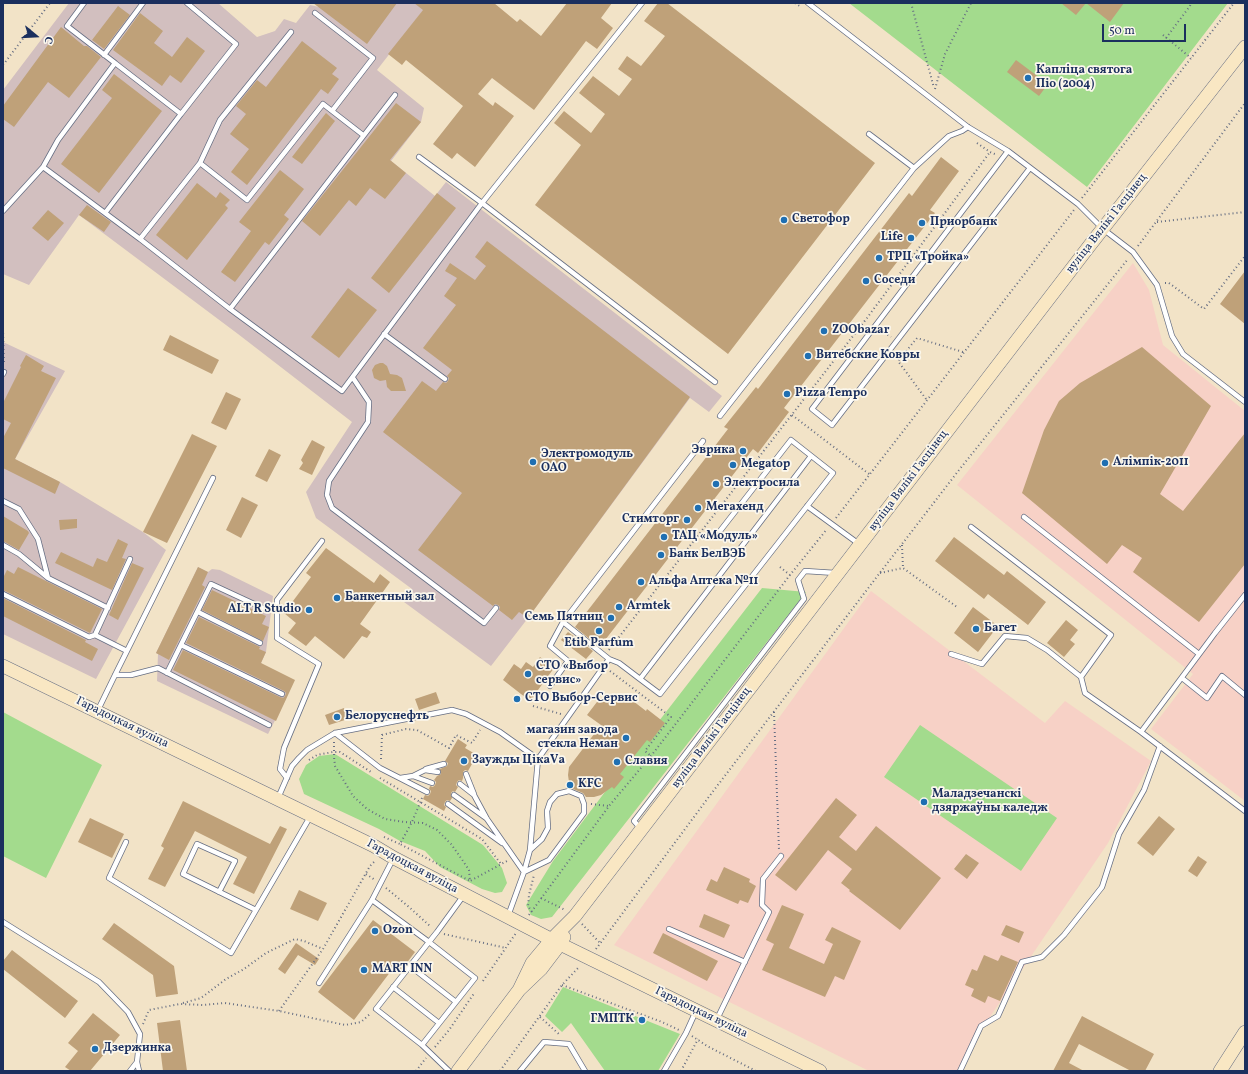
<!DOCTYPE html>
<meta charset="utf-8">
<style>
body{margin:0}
#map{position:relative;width:1248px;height:1074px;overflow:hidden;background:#f2e3c7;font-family:Vollkorn,serif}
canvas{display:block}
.frame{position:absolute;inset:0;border:4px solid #1b2f5e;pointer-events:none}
.north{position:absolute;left:16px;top:16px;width:40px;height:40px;-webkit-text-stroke:3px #fbf7ec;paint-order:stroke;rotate:108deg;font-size:11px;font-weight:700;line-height:16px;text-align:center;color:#1b2f5e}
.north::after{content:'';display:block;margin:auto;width:14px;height:18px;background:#1b2f5e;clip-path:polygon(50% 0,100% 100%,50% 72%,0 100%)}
.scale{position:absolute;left:1102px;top:24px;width:84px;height:18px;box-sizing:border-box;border:2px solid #1b2f5e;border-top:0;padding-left:5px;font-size:12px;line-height:14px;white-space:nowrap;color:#1b2f5e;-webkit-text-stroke:3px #fbf7ec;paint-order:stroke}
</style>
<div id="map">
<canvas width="1248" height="1074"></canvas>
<div class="frame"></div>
<div class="north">С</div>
<div class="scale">50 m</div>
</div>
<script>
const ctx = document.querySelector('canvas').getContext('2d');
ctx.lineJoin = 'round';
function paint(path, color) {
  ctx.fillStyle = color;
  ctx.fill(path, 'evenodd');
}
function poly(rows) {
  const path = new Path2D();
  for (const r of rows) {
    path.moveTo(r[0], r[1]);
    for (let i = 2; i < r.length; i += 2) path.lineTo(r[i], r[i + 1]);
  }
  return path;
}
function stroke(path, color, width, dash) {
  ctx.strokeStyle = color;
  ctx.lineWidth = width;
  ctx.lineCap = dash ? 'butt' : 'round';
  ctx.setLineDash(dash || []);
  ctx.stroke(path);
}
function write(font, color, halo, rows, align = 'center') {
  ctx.font = font + ' Vollkorn,serif';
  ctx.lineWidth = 3.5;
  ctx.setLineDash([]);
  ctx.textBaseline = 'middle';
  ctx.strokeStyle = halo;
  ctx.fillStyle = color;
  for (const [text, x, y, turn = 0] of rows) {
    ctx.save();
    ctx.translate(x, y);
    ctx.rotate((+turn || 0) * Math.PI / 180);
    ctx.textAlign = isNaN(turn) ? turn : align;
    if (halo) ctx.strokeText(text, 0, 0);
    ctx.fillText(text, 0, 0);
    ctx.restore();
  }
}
paint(poly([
 [1133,263,1149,290,1163,345,1245,411,1245,801,1151,729,1193,674,957,485],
 [871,591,1045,723,1065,701,1151,761,1108,843,981,1030,959,1071,869,1071,614,945]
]), '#f7d1c6');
paint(poly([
 [69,3,218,3,257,37,275,31,284,19,296,23,310,5,319,7,322,3,429,3,377,70,424,108,421,122,391,161,435,196,446,182,722,396,709,412,690,398,528,618,491,666,404,602,412,589,316,518,306,492,352,422,238,334,79,215,29,285,3,274,3,90],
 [3,342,65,371,15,459,60,482,143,532,166,550,96,679,3,634],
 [198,567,208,572,212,569,220,570,273,596,266,652,261,663,289,691,285,701,268,734,157,681,158,654,156,653]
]), '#d2bfbf');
paint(poly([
 [849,3,1228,3,1087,187],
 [762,588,806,592,552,917,541,919,531,915,526,905,553,861,635,752],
 [3,712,102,765,46,878,3,856],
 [920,725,1057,818,1021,871,884,777],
 [335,754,483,845,502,868,507,883,502,892,495,893,482,889,440,867,425,851,400,841,379,829,304,794,299,779,306,765,319,756],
 [563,987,680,1034,658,1071,605,1071,571,1023,562,1032,545,1016]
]), '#a3db8d');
paint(poly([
 [313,3,397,3,367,44],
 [414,3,494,3,517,22,520,19,541,36,567,3,612,3,601,18,613,28,597,49,586,41,534,110,492,78,478,94,493,106,495,102,514,116,475,167,457,153,452,159,433,144,463,106,406,60,402,65,388,54,423,10],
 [658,3,667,3,875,163,728,354,535,205,581,145,554,123,564,111,591,133,605,114,579,93,593,76,619,96,632,79,618,69,627,56,641,66,665,36,644,21],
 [1061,3,1086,3,1076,15],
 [1086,3,1124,3,1110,22],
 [118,6,130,15,104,49,92,40],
 [140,13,163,31,154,43,172,57,187,37,205,51,181,83,170,75,162,86,113,50],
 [61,27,84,46,87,46,101,57,69,98,48,82,14,127,3,119,3,106],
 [302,41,337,68,332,74,339,79,328,94,321,89,247,185,231,172,249,149,230,134,246,114,236,106,257,80,266,87],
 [1016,60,1048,84,1039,96,1007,72],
 [114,74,162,111,99,193,61,164,112,98,102,90],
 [396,103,421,122,390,160,406,173,385,199,370,188,356,206,349,200,320,236,302,221],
 [326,113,335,121,302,164,292,157],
 [941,157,959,171,930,210,935,213,784,408,789,412,758,453,753,449,602,644,599,642,597,645,575,627,728,429,724,427,756,387,758,389,909,193,912,196],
 [280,170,304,189,284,215,289,219,269,245,265,242,235,282,221,272,251,231,239,222],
 [197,183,216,198,220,192,230,200,225,205,228,208,187,260,156,235],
 [437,193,456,208,389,293,371,278],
 [87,205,111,222,104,232,79,215],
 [48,210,64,223,48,241,32,228],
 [487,241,690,397,528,618,519,612,512,620,499,610,500,607,498,605,495,604,493,606,418,550,462,493,383,432,422,381,436,391,443,382,446,383,448,381,449,378,447,376,452,370,423,348,456,305,444,296,457,278,445,271,450,263,475,280,486,266,475,257],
 [1245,271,1245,324,1220,304],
 [348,288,377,310,339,358,311,337],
 [170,335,219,360,212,374,163,350],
 [1142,347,1211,406,1160,494,1183,511,1245,433,1245,564,1199,622,1133,572,1142,558,1122,545,1107,564,1022,493,1044,430,1059,401,1080,383],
 [26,355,44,366,41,371,56,378,15,459,60,482,55,494,3,468,3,438,11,423,3,419,3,403,21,367,20,366],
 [380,363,383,363,387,366,390,374,397,375,402,378,406,391,391,391,387,387,386,380,380,381,374,378,372,370,375,365],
 [226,392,241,399,226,430,211,423],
 [192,434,217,446,167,543,143,532],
 [312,440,325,447,312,475,299,469,303,463,301,460],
 [269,449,281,455,267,482,255,476],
 [242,497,258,505,241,538,226,530],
 [3,516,28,531,29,533,19,550,3,541],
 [77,519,77,528,60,530,59,520],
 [954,537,1004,575,1007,571,1046,602,1028,625,988,594,984,599,935,561],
 [118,539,128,544,122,558,126,559,112,590,55,563,61,552,93,567,97,558,107,562],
 [326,548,374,583,380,574,390,582,360,624,371,632,367,638,362,636,344,659,315,636,306,646,288,633,296,623,284,613,311,577,306,573],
 [132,563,144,568,118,620,109,615],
 [18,567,102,609,90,633,3,590,3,578,7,570,14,574],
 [198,567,208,572,202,585,205,587,169,660,156,653],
 [212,590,266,616,262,624,269,627,263,641,202,610],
 [3,598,86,640,85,642,98,649,92,661,3,616],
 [973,607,998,626,978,652,954,633],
 [199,617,260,647,259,649,266,652,261,663,295,680,276,721,173,670,183,650,280,697,283,698,285,696,286,693,284,691,186,643],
 [1066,620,1078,630,1070,640,1075,644,1064,657,1047,643],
 [568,632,593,651,586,659,561,640],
 [540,657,554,668,530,701,503,680,514,664,521,669,526,662,533,667],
 [436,692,440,703,419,710,415,699],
 [624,694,646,711,647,709,665,723,650,742,647,740,620,774,624,777,614,789,612,787,601,795,594,797,586,797,583,793,573,789,569,782,568,775,569,767,601,725,587,715,600,698,621,699],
 [344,708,348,719,329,725,325,715],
 [458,739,467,745,465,748,477,755,468,771,465,770,463,772,463,778,462,781,459,780,457,782,456,785,458,787,455,792,453,791,451,793,452,798,450,801,447,800,445,802,444,805,446,807,444,811,423,799,425,795,428,796,430,794,431,791,429,789,430,786,433,787,435,785,436,782,434,780,437,776,441,774,440,769,447,766,448,763,445,761],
 [836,798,857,815,839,837,856,851,876,826,941,878,900,930,849,891,850,890,841,883,852,869,828,850,796,891,775,875],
 [183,801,270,844,280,826,287,829,254,894,233,884,247,857,195,831,165,887,148,879,164,848,161,846],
 [1159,816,1175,829,1153,856,1137,843],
 [90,818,124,834,112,858,78,842],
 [966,854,979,863,967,879,954,869],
 [1198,856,1207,862,1197,877,1188,871],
 [724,867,750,879,749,882,756,886,748,903,740,900,738,904,706,890,711,879,717,882],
 [299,890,327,903,318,921,290,909],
 [782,905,804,914,789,948,824,964,833,944,825,940,832,927,861,941,844,980,835,976,825,997,762,970,774,944,766,940],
 [704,914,730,925,724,938,699,927],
 [373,920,415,952,400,972,394,967,354,1020,318,992],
 [114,923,174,966,178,994,156,997,153,975,102,939],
 [1006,925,1024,932,1019,943,1001,935],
 [663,933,718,961,707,981,653,953],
 [296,943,319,959,315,965,298,955,285,974,278,969],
 [12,950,78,1001,65,1018,3,969,3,961],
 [984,955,998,961,1001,955,1018,962,1000,1001,988,996,985,1003,971,996,974,989,965,985,972,969,977,971],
 [93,1013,120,1035,90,1071,71,1071,65,1067,78,1051,68,1043],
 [1082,1016,1154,1054,1145,1071,1131,1071,1079,1044,1069,1063,1084,1071,1053,1071],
 [180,1020,187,1071,163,1071,157,1023]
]), '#bfa179');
const lane = poly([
 [84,3,67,26,115,63],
 [808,3,968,127,1008,151,1078,204,1103,229,1133,252,1157,285,1172,336,1183,354,1245,402],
 [315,13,373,58,332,111],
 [104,55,143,3],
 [395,95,230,309,342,391,482,203,715,382],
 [181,114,236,44,187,3],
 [869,134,914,168,949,136,962,131,968,127],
 [1008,151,812,409,832,425,1030,168],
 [419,157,482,203,642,3],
 [200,163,247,200,323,104,363,135],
 [3,211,43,167,58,140,115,63,181,114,105,213,43,167],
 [105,213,140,239,200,163,220,120,291,32],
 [140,239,230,309],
 [384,334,445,379],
 [3,374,4,372],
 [353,378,369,402,368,422,329,481,327,495,332,508,484,623,496,608],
 [720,416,914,168],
 [3,501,19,509,38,539,48,578],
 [807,506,859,544],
 [1024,517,1199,654],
 [971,527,1111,635,1081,677],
 [3,545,19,554,48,578,108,608],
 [3,594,89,637,95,635,127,651],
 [198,612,260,643],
 [563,622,703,441],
 [95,635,130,559],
 [181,645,282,694],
 [951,654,982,664,1005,636,1027,638,1047,650,1081,677,1085,693,1141,732,1245,811],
 [167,673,211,584,265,609],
 [115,675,131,675,158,668,269,725],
 [1182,678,1207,698,1222,676,1245,695],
 [640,679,660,694,833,473,791,440,720,531],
 [550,686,568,661,550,646,563,622,609,659],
 [98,710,115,675,213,478],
 [1141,732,1215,633,1245,595],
 [335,733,380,768,427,792],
 [426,769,444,764],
 [466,774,474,794],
 [413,776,432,783],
 [287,778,280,769,284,748,319,664,277,638,277,600,322,541],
 [400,778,413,776,425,770,438,772],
 [460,784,474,795,487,819,524,872,549,860,584,813,584,804,581,796,569,791,557,794,550,802,547,811,548,828,542,839,530,850],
 [454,795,486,818],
 [278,798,292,766,299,758,307,750,335,733,452,710,466,714,500,732,538,759],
 [448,804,502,843],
 [641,829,634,821,804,599,798,580,805,571,836,573],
 [126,842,109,878,231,953,310,817],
 [219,892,235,861,197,844,183,874,256,910],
 [372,900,429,942,475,978,422,1045,376,1009,410,966,429,942,437,932,464,895],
 [508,916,524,872,530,850,538,759,609,659,619,663,640,679,811,456],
 [3,922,99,982,128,1012,140,1034,137,1062,130,1071],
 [669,929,745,962],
 [410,966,456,1002],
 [319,983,372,900,393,859],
 [393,987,439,1023],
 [717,1019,769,912,762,905,763,879,781,856],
 [422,1045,449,1071],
 [137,1062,139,1071],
 [520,1071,544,1042,569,1044,585,1071],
 [664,1071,686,1033,696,1011],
 [960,1071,981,1026,998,1016,1022,962,1042,957,1064,935,1102,887,1119,834,1144,790,1160,746]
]);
const secondary = poly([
 [3,666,374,846,394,858,560,944,820,1071],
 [519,990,532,963,552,939,575,916,1090,245,1245,47],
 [458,1071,519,990,541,969,560,944,564,937],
 [1220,1071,1245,1032]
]);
stroke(lane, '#666e83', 6);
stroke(secondary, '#666e83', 14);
stroke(poly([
 [795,3,801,7],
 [911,3,934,88],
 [1163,35,1191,58],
 [1166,38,1190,6,1191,3],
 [3,65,50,3],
 [935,89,945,54,971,3],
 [977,143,990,152,997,155],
 [1082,198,1234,3],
 [1157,222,1245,212],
 [1138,246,1245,103],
 [1165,283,1169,283,1204,309,1245,256],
 [3,329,4,364],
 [881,330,891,337],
 [926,399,898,361,917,338,963,352],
 [792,415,869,474],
 [836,518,1074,210],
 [902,545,903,568],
 [780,567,790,575],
 [880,573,903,568,957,607],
 [609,650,867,318,990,152],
 [610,671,671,717,645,751,651,756],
 [533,706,561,714],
 [774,712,779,850],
 [334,742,334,757,335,766,353,796,367,809,385,819,404,822,423,823,437,830,451,844,463,861,469,870,470,881,507,861],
 [381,759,382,735,406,729,417,730,449,748,456,735,472,743,480,730],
 [309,760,317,755,333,752,340,752,371,772],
 [380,778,482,839,501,864],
 [422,798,412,822,400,844,470,881],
 [591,804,609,806],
 [384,837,400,844],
 [366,874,375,880],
 [386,888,409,907,431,927],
 [541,898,565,910],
 [532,912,528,906,529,895,534,875],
 [529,915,609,806,651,756,790,575,827,529],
 [582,924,600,943],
 [444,934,506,948],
 [596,949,711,794,879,574,959,470,1128,259],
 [483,981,516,933],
 [562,985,662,1022,679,1030],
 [183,1003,201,998,226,979,244,969,266,953,295,939,304,941,323,949],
 [279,1011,323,949,370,866,375,861],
 [540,1017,560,1035],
 [143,1024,149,1010,180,1004,203,1005,225,1003,279,1011,345,1025,361,1022,371,1013],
 [692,1036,707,1046,756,1071],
 [435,1047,449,1030,475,992],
 [416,1071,426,1058],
 [500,1071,562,985,579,967],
 [681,1071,698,1039]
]), '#666e83', 2, [1, 3]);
stroke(lane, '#fff', 4.5);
stroke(secondary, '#f9e7c3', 13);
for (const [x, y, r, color] of [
 [1028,78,4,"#1f6fb2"],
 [784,220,4,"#1f6fb2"],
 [922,223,4,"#1f6fb2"],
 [911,238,4,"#1f6fb2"],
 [879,258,4,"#1f6fb2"],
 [866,281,4,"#1f6fb2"],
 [824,331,4,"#1f6fb2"],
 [808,356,4,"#1f6fb2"],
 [787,394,4,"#1f6fb2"],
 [743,451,4,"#1f6fb2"],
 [533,462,4,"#1f6fb2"],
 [1105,463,4,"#1f6fb2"],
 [733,465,4,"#1f6fb2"],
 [716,484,4,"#1f6fb2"],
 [698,508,4,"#1f6fb2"],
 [687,520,4,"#1f6fb2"],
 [664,537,4,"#1f6fb2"],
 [661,555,4,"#1f6fb2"],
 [641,582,4,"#1f6fb2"],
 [337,598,4,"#1f6fb2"],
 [619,607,4,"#1f6fb2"],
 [309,610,4,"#1f6fb2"],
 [611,618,4,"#1f6fb2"],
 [976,629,4,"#1f6fb2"],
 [599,631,4,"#1f6fb2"],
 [528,674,4,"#1f6fb2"],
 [517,699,4,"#1f6fb2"],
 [337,717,4,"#1f6fb2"],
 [626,738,4,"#1f6fb2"],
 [464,761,4,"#1f6fb2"],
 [617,762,4,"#1f6fb2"],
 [570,785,4,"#1f6fb2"],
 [924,802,4,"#1f6fb2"],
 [375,931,4,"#1f6fb2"],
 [364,970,4,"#1f6fb2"],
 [642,1020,4,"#1f6fb2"],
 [95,1049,4,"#1f6fb2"]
]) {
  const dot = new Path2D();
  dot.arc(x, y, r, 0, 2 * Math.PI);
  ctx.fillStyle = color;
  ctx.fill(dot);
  stroke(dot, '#fbf7ec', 1.5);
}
write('bold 12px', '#1b2f5e', '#fbf7ec', [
 ["Капліца святога",1036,71],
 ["Піо (2004)",1036,85],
 ["Светофор",792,220],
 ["Приорбанк",930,223],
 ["Life",903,238,"right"],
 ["ТРЦ «Тройка»",887,258],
 ["Соседи",874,281],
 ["ZOObazar",832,331],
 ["Витебские Ковры",816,356],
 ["Pizza Tempo",795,394],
 ["Эврика",735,451,"right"],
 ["Электромодуль",541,455],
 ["ОАО",541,469],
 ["Алімпік-2011",1113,463],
 ["Megatop",741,465],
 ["Электросила",724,484],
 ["Мегахенд",706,508],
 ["Стимторг",679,520,"right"],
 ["ТАЦ «Модуль»",672,537],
 ["Банк БелВЭБ",669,555],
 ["Альфа Аптека №11",649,582],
 ["Банкетный зал",345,598],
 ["Armtek",627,607],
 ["ALT R Studio",301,610,"right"],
 ["Семь Пятниц",603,618,"right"],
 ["Багет",984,629],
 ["Etib Parfum",599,644,"center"],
 ["СТО «Выбор",536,667],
 ["сервис»",536,681],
 ["СТО Выбор-Сервис",525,699],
 ["Белоруснефть",345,717],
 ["магазин завода",618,731,"right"],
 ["стекла Неман",618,745,"right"],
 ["Заужды ЦікаVа",472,761],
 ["Славия",625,762],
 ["KFC",578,785],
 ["Маладзечанскі",932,795],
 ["дзяржаўны каледж",932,809],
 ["Ozon",383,931],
 ["MART INN",372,970],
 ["ГМПТК",634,1020,"right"],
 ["Дзержинка",103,1049]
], 'left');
write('12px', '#1b2f5e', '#fbf7ec', [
 ["вуліца Вялікі Гасцінец",1107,224,-52],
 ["вуліца Вялікі Гасцінец",909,481,-53],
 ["Гарадоцкая вуліца",122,723,26],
 ["вуліца Вялікі Гасцінец",712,738,-53],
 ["Гарадоцкая вуліца",412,867,28],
 ["Гарадоцкая вуліца",701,1013,26]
]);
</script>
